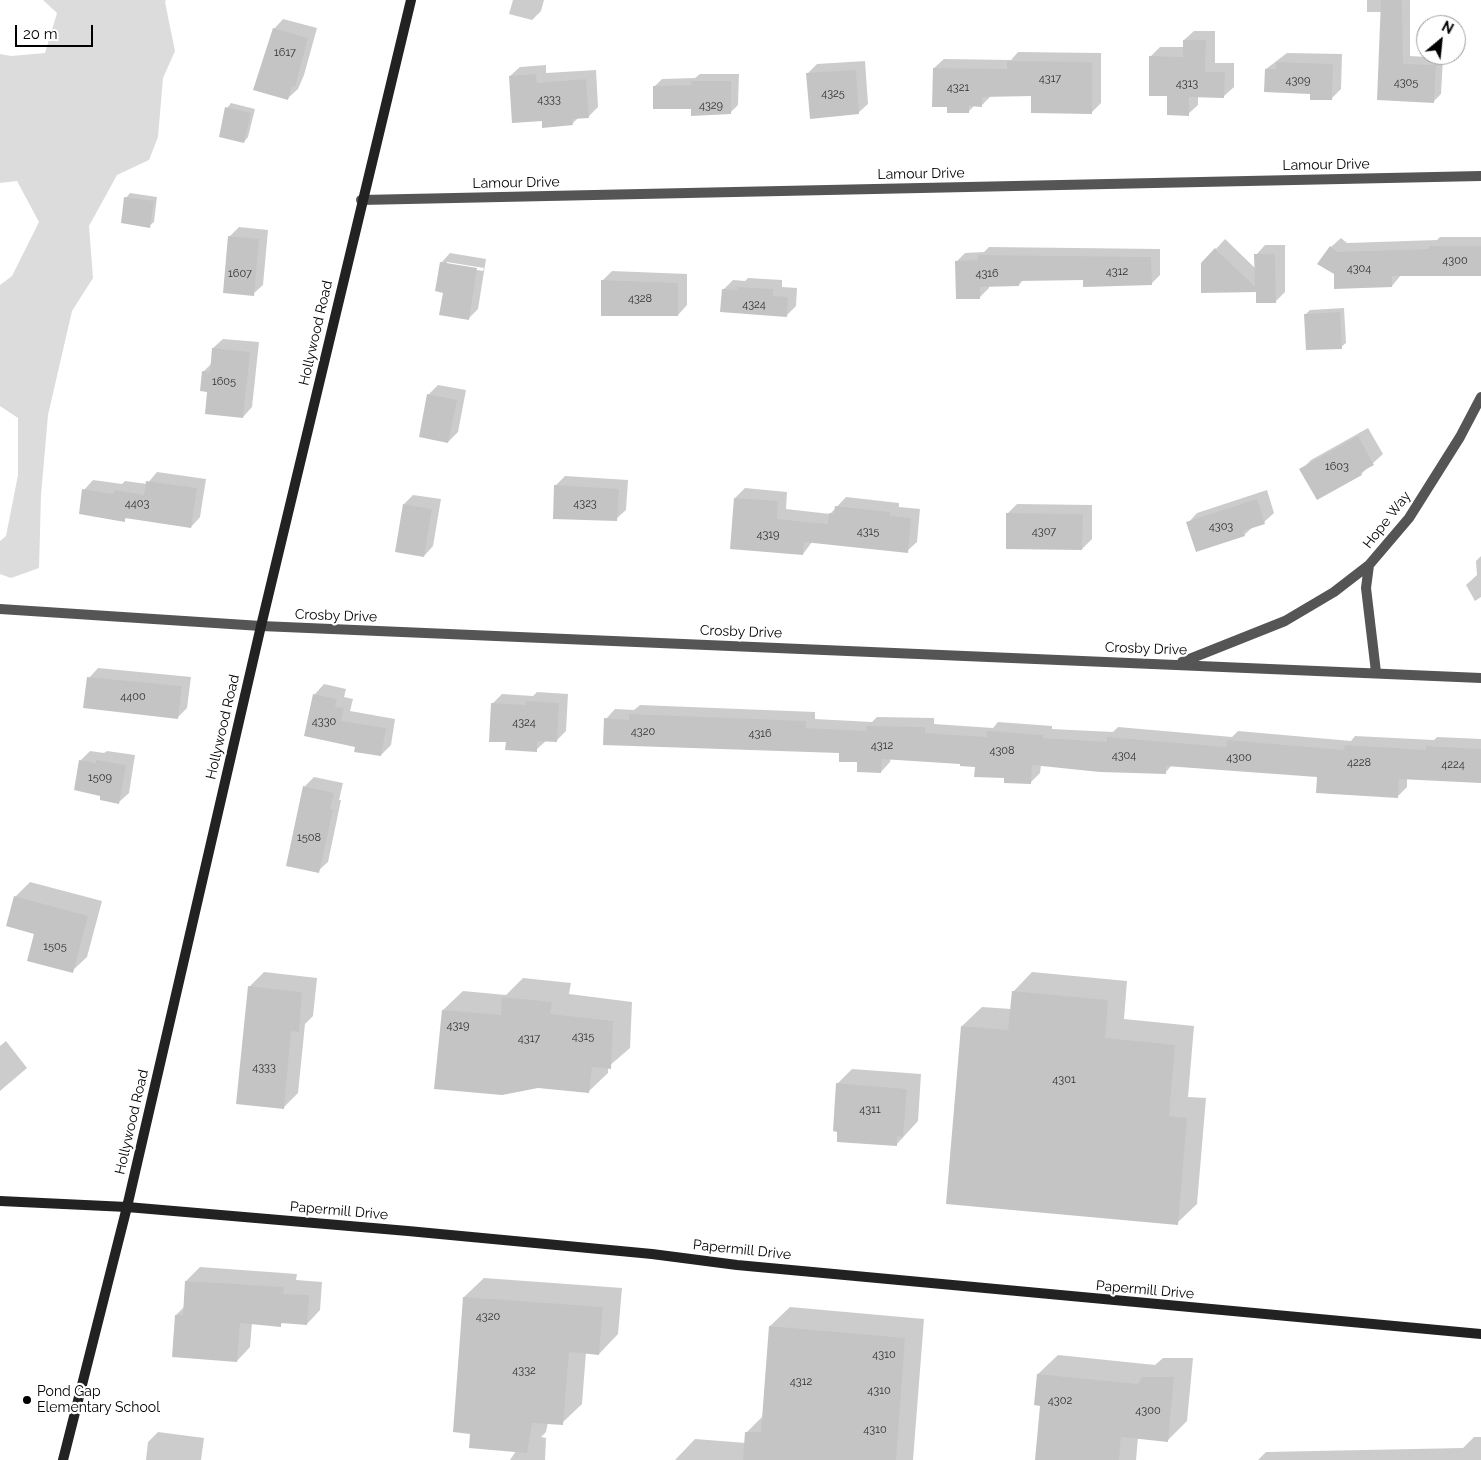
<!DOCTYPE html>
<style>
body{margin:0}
#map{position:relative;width:1481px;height:1460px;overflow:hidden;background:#fff;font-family:Raleway,sans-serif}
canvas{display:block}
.north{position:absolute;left:1416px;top:15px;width:50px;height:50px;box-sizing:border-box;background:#fff;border:1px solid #999;border-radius:50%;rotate:28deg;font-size:14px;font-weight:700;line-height:20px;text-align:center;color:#000}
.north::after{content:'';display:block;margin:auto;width:18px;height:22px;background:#000;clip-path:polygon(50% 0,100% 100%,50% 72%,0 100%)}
.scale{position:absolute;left:15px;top:25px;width:78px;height:22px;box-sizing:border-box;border:2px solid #000;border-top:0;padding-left:6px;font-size:15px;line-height:18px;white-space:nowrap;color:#000;-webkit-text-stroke:4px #fff;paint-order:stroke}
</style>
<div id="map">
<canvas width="1481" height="1460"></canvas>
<div class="north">N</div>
<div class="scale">20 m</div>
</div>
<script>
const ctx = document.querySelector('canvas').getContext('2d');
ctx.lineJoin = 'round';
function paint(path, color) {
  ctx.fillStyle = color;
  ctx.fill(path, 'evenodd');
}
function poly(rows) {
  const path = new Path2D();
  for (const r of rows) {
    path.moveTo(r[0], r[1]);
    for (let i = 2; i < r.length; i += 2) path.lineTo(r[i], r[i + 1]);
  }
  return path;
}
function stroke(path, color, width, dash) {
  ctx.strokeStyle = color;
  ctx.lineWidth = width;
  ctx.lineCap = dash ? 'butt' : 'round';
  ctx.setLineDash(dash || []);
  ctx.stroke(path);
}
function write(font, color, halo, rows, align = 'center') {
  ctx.font = font + ' Raleway,sans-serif';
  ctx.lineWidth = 4.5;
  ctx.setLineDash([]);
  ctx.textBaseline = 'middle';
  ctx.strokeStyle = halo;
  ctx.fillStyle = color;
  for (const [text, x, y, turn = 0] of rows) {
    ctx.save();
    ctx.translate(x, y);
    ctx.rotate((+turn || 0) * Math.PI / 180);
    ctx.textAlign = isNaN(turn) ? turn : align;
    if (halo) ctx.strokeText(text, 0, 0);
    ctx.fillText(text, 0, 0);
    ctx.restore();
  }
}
paint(poly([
 [43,0,166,0,165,2,175,51,163,78,158,137,149,160,117,175,89,226,93,278,72,311,48,415,41,495,39,568,11,578,0,574,0,541,6,536,18,475,18,418,0,406,0,285,12,276,39,222,17,181,0,183,0,54,11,56,45,53,57,13]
]), '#dcdcdc');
paint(poly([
 [513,0,544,0,541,11,532,20,509,14],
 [1367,0,1410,0,1410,56,1443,58,1441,94,1434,101,1378,99,1382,12,1367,12],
 [283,19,317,28,304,75,298,89,288,98,274,29],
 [1194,31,1215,31,1215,63,1234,63,1234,87,1224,96,1198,96,1198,105,1188,114,1168,95,1150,57,1160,47,1184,47,1184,40],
 [1018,52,1101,53,1101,103,1092,112,1032,95,992,95,981,106,975,105,968,112,948,106,934,68,944,59,1011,60],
 [1287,53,1342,54,1341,89,1331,99,1311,93,1266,69],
 [865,61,868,104,858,113,808,73,817,64],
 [546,65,546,73,596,70,598,107,589,116,579,117,572,124,510,76,520,67],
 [700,74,739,74,738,105,730,113,692,108,654,87,662,79,695,78],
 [231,103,255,109,248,137,244,142,227,108],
 [130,193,157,197,154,222,149,226,126,198],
 [239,227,268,230,263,285,253,294,229,237],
 [1440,237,1481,237,1481,274,1401,275,1392,286,1336,288,1331,247,1341,238,1347,243,1437,240],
 [1225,239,1256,269,1256,255,1265,245,1285,245,1285,292,1275,302,1257,291,1216,249],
 [989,247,1160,249,1160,275,1151,284,1084,279,1023,280,1019,285,989,285,989,288,980,297,956,262,965,253,984,252],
 [450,253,486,259,478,309,468,319,445,292,441,263],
 [447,262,484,268,483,271,447,265],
 [612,271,687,274,687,305,678,315,602,281],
 [748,278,782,280,782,287,797,288,796,306,786,316,723,290,733,280,745,281],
 [1344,308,1346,343,1341,347,1306,314,1310,310],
 [223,339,259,342,252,407,243,417,208,391,203,372,212,363,213,348],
 [438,385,466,390,458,432,448,442,429,394],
 [1368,428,1383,454,1361,474,1301,470,1311,460],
 [157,472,206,479,200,517,191,527,127,517,124,520,84,490,93,480,122,484,125,481,147,484],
 [565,476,628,480,626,510,616,519,555,486],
 [745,488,787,492,786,509,830,514,846,497,899,503,899,507,920,509,917,542,907,551,812,542,803,554,735,498],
 [1267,490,1274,513,1264,522,1254,526,1244,535,1188,523,1197,513],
 [413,495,441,499,433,546,424,556,404,504],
 [1017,504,1092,505,1092,539,1082,549,1007,514],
 [1481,556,1481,597,1475,601,1466,585,1477,575,1476,561],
 [98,668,191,677,187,708,177,718,89,678],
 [324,684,346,689,344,697,353,699,350,711,395,719,391,745,381,755,357,746,305,735,315,694],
 [537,692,568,694,566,731,557,740,547,740,536,750,507,741,492,704,502,694,533,696],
 [640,705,815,712,815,719,872,722,877,717,934,718,934,724,993,728,998,722,1052,726,1052,729,1113,732,1118,727,1232,737,1238,731,1351,741,1355,736,1434,740,1437,737,1481,739,1481,781,1407,778,1407,787,1397,797,1318,776,1172,765,1165,773,1041,765,1040,773,1030,783,961,763,891,758,890,762,881,772,840,752,606,719,615,709,634,710],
 [90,751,104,753,107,751,135,755,129,793,119,802,102,795,80,761],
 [314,777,343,783,339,800,341,800,328,862,318,871,305,786],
 [30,882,102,901,87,957,72,971,36,933,15,897],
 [264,972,317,978,313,1016,305,1024,298,1093,283,1108,249,987],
 [1032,972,1127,981,1124,1019,1194,1026,1188,1097,1206,1098,1197,1204,1177,1223,962,1026,982,1007,1011,1009,1013,992],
 [523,978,571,983,569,994,632,1002,630,1048,608,1067,608,1073,588,1092,538,1086,443,1010,463,991,506,995],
 [6,1041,27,1068,0,1091,0,1046],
 [852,1069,921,1074,918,1121,896,1145,837,1084],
 [200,1267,297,1274,296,1280,322,1282,320,1310,307,1324,283,1322,280,1325,252,1323,250,1347,237,1361,176,1315,184,1307,186,1281],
 [484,1278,622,1288,618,1334,599,1354,586,1352,582,1404,562,1423,548,1422,546,1432,541,1437,546,1438,545,1460,510,1460,516,1451,472,1433,464,1297],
 [790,1307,924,1319,913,1460,675,1460,695,1439,746,1443,747,1432,764,1415,770,1326],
 [1058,1355,1155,1365,1163,1358,1193,1358,1187,1421,1168,1440,1138,1437,1136,1460,1036,1460,1041,1405,1038,1374],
 [158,1432,204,1438,201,1460,146,1460,148,1442],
 [1474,1437,1481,1437,1481,1460,1258,1460,1266,1452,1463,1448]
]), '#0003');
paint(poly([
 [1381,0,1402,0,1403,64,1436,65,1434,103,1377,100],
 [273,28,308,38,295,87,292,86,288,100,253,90],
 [1183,40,1206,40,1205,72,1225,72,1224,98,1189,97,1189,116,1167,115,1167,96,1149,96,1149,56,1183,57],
 [1007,61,1092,62,1092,114,1031,113,1031,96,982,97,982,107,969,106,969,113,947,113,947,107,932,107,933,68,1007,69],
 [1276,62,1333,64,1332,100,1310,100,1310,94,1264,92,1265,69,1276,69],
 [856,70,859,114,810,119,806,73],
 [536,74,537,83,586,79,589,118,572,119,573,125,542,128,542,121,512,123,509,76],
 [691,81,731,81,731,114,691,116,691,109,653,109,653,86,691,85],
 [225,107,251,113,244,143,219,137],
 [124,197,154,201,150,228,121,223],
 [228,236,259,239,254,296,223,293],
 [1330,246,1337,252,1429,249,1429,246,1481,246,1481,276,1392,276,1392,287,1334,289,1334,274,1317,264],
 [1215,248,1255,287,1254,254,1275,254,1276,303,1256,303,1256,292,1201,293,1201,263],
 [978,255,1151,257,1152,285,1083,287,1083,280,1019,281,1019,286,980,287,980,299,956,299,955,261,978,260],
 [440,262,477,268,469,320,439,315,443,293,435,291],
 [601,280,678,283,678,316,601,316],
 [737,287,773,289,773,296,788,297,787,317,720,312,722,289,737,290],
 [1340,312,1342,349,1306,350,1304,314],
 [212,348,250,352,243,418,205,414,207,392,200,391,202,371,210,372],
 [427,394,457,400,448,443,419,437],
 [1358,436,1374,465,1361,472,1362,475,1317,500,1299,469],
 [146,481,197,488,191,528,125,518,125,522,79,514,82,489,114,494,114,490,144,495],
 [554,485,619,489,617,521,553,519],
 [734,498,778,501,777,519,828,524,829,513,834,514,835,506,890,512,890,516,911,518,908,553,804,542,803,555,730,549],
 [1257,499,1265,524,1243,531,1245,536,1196,552,1186,522],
 [403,504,432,509,424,557,395,552],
 [1006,513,1083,514,1082,550,1006,549],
 [87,677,182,686,178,719,83,708],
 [313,694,337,699,335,707,344,708,341,721,386,728,381,756,354,752,355,747,304,736],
 [526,701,559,703,557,742,537,741,537,752,505,750,506,742,489,742,491,703,526,705],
 [629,714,806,721,806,728,866,731,866,726,925,727,925,733,987,737,987,731,1043,735,1043,738,1107,742,1107,737,1227,747,1227,740,1344,750,1345,745,1426,750,1426,746,1481,749,1481,783,1399,779,1398,798,1316,793,1317,777,1166,766,1166,774,1100,772,1032,765,1031,784,1004,783,1004,778,974,777,975,767,960,766,960,764,882,759,881,773,857,772,857,762,839,762,839,753,603,745,604,718,629,720],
 [79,760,96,763,96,760,126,765,119,804,100,800,100,796,74,790],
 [303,786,334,793,330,809,333,810,319,873,286,866],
 [14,896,88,916,73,973,27,961,34,934,6,926],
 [248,986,302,992,299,1032,291,1031,284,1109,236,1104],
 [1012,991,1108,1000,1105,1038,1175,1045,1169,1116,1187,1118,1178,1225,946,1204,961,1026,1008,1030],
 [502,997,552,1002,550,1014,613,1021,611,1069,592,1067,589,1093,538,1088,502,1095,434,1089,442,1010,501,1015],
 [836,1083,907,1089,903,1137,897,1136,897,1146,837,1142,837,1132,833,1131],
 [185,1281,284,1287,283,1294,309,1295,307,1325,281,1323,281,1327,240,1323,237,1362,172,1357,175,1315,183,1315],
 [463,1297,603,1307,599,1355,569,1352,563,1425,532,1423,527,1453,469,1448,470,1434,453,1432],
 [769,1326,905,1338,896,1460,743,1460,745,1432,761,1432],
 [1037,1374,1138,1384,1142,1377,1174,1377,1168,1442,1121,1437,1119,1460,1035,1460,1040,1406,1034,1405]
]), '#c4c4c4');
stroke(poly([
 [361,200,1481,176],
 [0,609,261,626,1481,678],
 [1182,662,1285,621,1334,592,1369,565],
 [1376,672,1366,588,1369,565,1409,518,1460,437,1481,397]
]), '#555', 10);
stroke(poly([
 [0,1201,127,1207,408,1231,652,1254,737,1265,1481,1334],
 [63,1460,127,1207,261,626,411,0]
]), '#222', 10);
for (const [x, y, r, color] of [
 [27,1400,5,"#000"]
]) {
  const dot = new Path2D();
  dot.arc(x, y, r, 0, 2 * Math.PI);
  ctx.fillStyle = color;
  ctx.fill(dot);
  stroke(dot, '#fff', 2);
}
write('11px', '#313131', null, [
 ["1617",285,53],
 ["4317",1050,79],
 ["4309",1298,81],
 ["4305",1406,83],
 ["4313",1187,84],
 ["4321",958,88],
 ["4325",833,94],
 ["4333",549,100],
 ["4329",711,106],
 ["4300",1455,261],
 ["4304",1359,269],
 ["4312",1117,272],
 ["1607",240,274],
 ["4316",987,274],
 ["4328",640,299],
 ["4324",754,305],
 ["1605",224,382],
 ["1603",1337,467],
 ["4403",137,504],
 ["4323",585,504],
 ["4303",1221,527],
 ["4315",868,532],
 ["4307",1044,532],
 ["4319",768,535],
 ["4400",133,697],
 ["4330",324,722],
 ["4324",524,723],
 ["4320",643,732],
 ["4316",760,734],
 ["4312",882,746],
 ["4308",1002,751],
 ["4304",1124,756],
 ["4300",1239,758],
 ["4228",1359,763],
 ["4224",1453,765],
 ["1509",100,778],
 ["1508",309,838],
 ["1505",55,947],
 ["4319",458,1026],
 ["4315",583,1037],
 ["4317",529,1039],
 ["4333",264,1068],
 ["4301",1064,1080],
 ["4311",870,1110],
 ["4320",488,1317],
 ["4310",884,1355],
 ["4332",524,1371],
 ["4312",801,1382],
 ["4310",879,1391],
 ["4302",1060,1401],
 ["4300",1148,1411],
 ["4310",875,1430]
]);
write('14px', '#000', '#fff', [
 ["Lamour Drive",1326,165,-1],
 ["Lamour Drive",921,174,-1],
 ["Lamour Drive",516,183,-1],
 ["Hollywood Road",316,333,-77],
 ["Hope Way",1387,520,-52],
 ["Crosby Drive",336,616,2],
 ["Crosby Drive",741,632,2],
 ["Crosby Drive",1146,649,2],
 ["Hollywood Road",223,727,-77],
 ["Hollywood Road",132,1122,-77],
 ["Papermill Drive",339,1211,5],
 ["Papermill Drive",742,1250,6],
 ["Papermill Drive",1145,1290,5]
]);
write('14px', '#000', '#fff', [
 ["Pond Gap",37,1392],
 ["Elementary School",37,1408]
], 'left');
</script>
